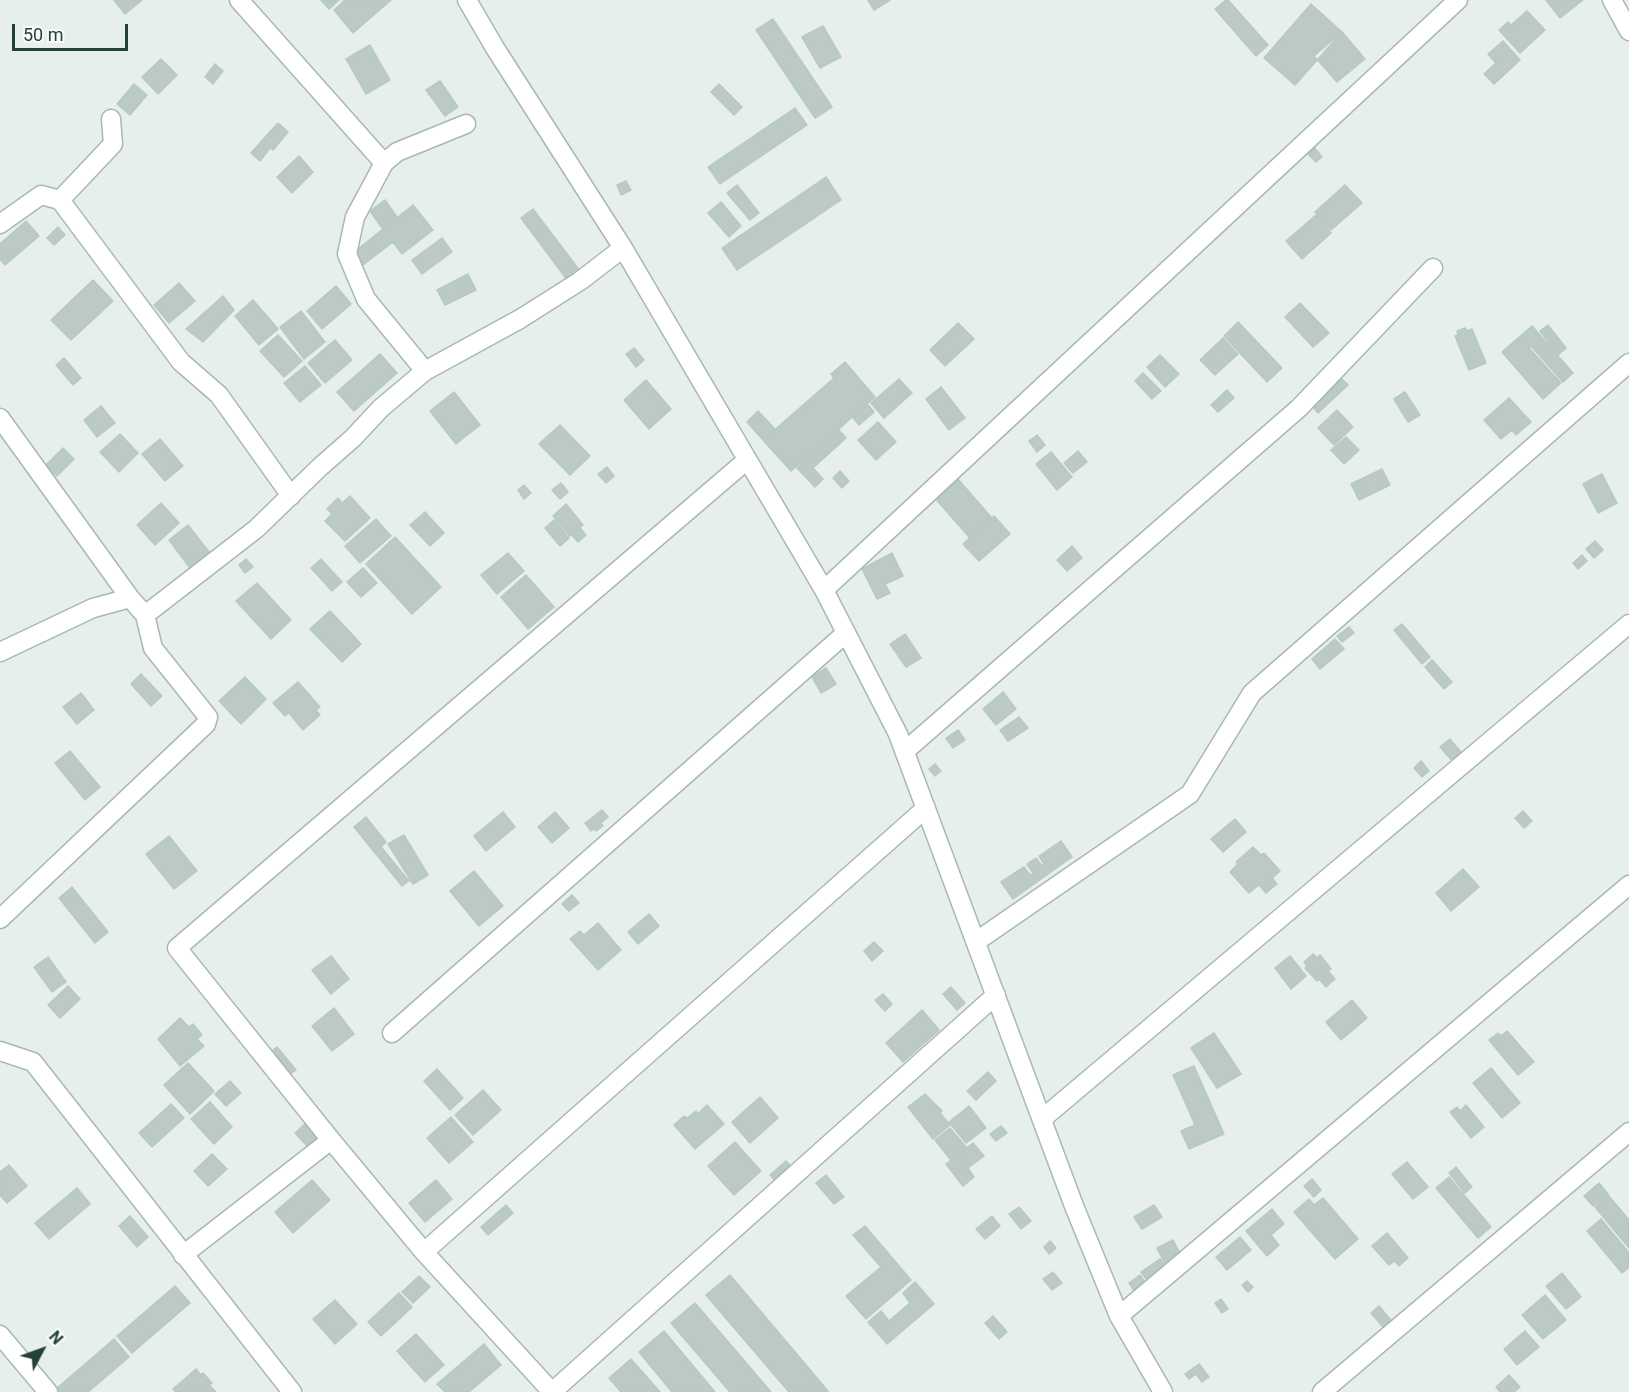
<!DOCTYPE html>
<style>
body{margin:0}
#map{position:relative;width:1629px;height:1392px;overflow:hidden;background:#e6efeb;font-family:Roboto,sans-serif}
canvas{display:block}
.north{position:absolute;left:12px;top:1320px;width:60px;height:60px;-webkit-text-stroke:4px #f7fbf9;paint-order:stroke;rotate:49deg;font-size:16px;font-weight:700;line-height:24px;text-align:center;color:#24423a}
.north::after{content:'';display:block;margin:auto;width:21px;height:27px;background:#24423a;clip-path:polygon(50% 0,100% 100%,50% 72%,0 100%)}
.scale{position:absolute;left:12px;top:24px;width:116px;height:27px;box-sizing:border-box;border:3px solid #24423a;border-top:0;padding-left:8px;font-size:18px;line-height:21px;white-space:nowrap;color:#24423a;-webkit-text-stroke:4px #f7fbf9;paint-order:stroke}
</style>
<div id="map">
<canvas width="1629" height="1392"></canvas>
<div class="north">N</div>
<div class="scale">50 m</div>
</div>
<script>
const ctx = document.querySelector('canvas').getContext('2d');
ctx.lineJoin = 'round';
function paint(path, color) {
  ctx.fillStyle = color;
  ctx.fill(path, 'evenodd');
}
function poly(rows) {
  const path = new Path2D();
  for (const r of rows) {
    path.moveTo(r[0], r[1]);
    for (let i = 2; i < r.length; i += 2) path.lineTo(r[i], r[i + 1]);
  }
  return path;
}
function stroke(path, color, width, dash) {
  ctx.strokeStyle = color;
  ctx.lineWidth = width;
  ctx.lineCap = dash ? 'butt' : 'round';
  ctx.setLineDash(dash || []);
  ctx.stroke(path);
}
const building = poly([
 [114,0,142,0,125,14,114,0],
 [321,0,339,0,329,9,321,0],
 [345,0,391,0,353,33,334,10,345,0],
 [868,0,890,0,874,10,868,0],
 [1226,0,1228,0,1268,45,1256,56,1215,9,1226,0],
 [1546,0,1583,0,1560,18,1546,0],
 [1311,4,1342,32,1295,85,1264,58,1311,4],
 [1527,11,1545,30,1520,53,1499,30,1508,22,1511,25,1527,11],
 [773,19,832,107,815,118,756,30,773,19],
 [823,26,841,57,820,68,802,37,823,26],
 [1342,32,1365,59,1337,82,1314,56,1342,32],
 [1503,41,1520,60,1494,84,1484,74,1496,63,1488,54,1503,41],
 [370,45,390,80,366,94,346,59,370,45],
 [161,59,177,75,158,94,142,77,161,59],
 [215,64,223,71,213,84,205,77,215,64],
 [440,81,458,107,445,116,426,90,440,81],
 [134,84,147,95,130,115,117,104,134,84],
 [719,84,742,107,734,115,711,92,719,84],
 [795,108,807,125,720,184,708,167,795,108],
 [278,123,288,132,273,150,270,148,260,161,251,153,278,123],
 [1314,147,1322,157,1316,162,1307,153,1314,147],
 [299,156,313,172,292,193,277,177,299,156],
 [826,177,841,200,737,270,722,248,826,177],
 [626,181,631,190,621,195,617,185,626,181],
 [737,185,759,213,750,220,727,193,737,185],
 [1345,185,1362,203,1331,230,1315,212,1345,185],
 [385,200,397,217,382,228,370,211,385,200],
 [721,202,741,226,729,237,708,213,721,202],
 [413,205,433,230,402,254,393,242,363,265,353,253,413,205],
 [533,209,580,271,568,281,521,218,533,209],
 [1316,215,1331,233,1302,259,1286,241,1316,215],
 [26,221,39,236,5,265,0,259,0,244,26,221],
 [58,227,65,235,54,245,47,238,58,227],
 [442,238,452,252,422,274,412,260,442,238],
 [468,274,476,290,445,305,437,290,468,274],
 [93,280,113,301,71,340,51,320,93,280],
 [179,283,195,301,169,323,154,305,179,283],
 [336,286,351,304,322,329,307,311,336,286],
 [223,296,234,310,203,342,186,329,223,296],
 [253,300,278,329,259,345,235,316,253,300],
 [1300,303,1329,333,1313,347,1285,317,1300,303],
 [301,311,325,342,304,359,280,327,301,311],
 [1238,322,1282,368,1267,382,1224,336,1238,322],
 [958,323,974,339,945,366,930,350,958,323],
 [1548,325,1566,348,1558,355,1540,331,1548,325],
 [1532,326,1573,373,1563,382,1531,346,1529,348,1561,383,1543,399,1502,352,1532,326],
 [1465,328,1467,331,1472,329,1486,363,1469,370,1455,336,1458,335,1457,331,1465,328],
 [278,335,302,361,284,377,260,351,278,335],
 [1223,338,1238,354,1215,375,1200,360,1223,338],
 [335,340,352,360,325,383,308,363,335,340],
 [634,348,644,360,636,367,626,354,634,348],
 [380,354,397,373,354,411,337,392,380,354],
 [1160,355,1179,374,1165,387,1147,367,1160,355],
 [64,358,81,378,73,385,56,365,64,358],
 [845,362,875,397,791,471,763,440,834,378,831,374,845,362],
 [305,366,321,385,300,402,284,383,305,366],
 [1143,373,1161,391,1152,399,1135,381,1143,373],
 [899,379,912,393,884,418,871,403,899,379],
 [1342,379,1348,385,1318,413,1312,406,1342,379],
 [646,380,671,409,649,429,624,400,646,380],
 [941,387,965,418,949,430,926,399,941,387],
 [1227,390,1234,398,1218,412,1211,405,1227,390],
 [454,392,480,425,456,444,430,411,454,392],
 [1405,392,1420,415,1408,422,1394,399,1405,392],
 [1509,398,1531,422,1516,435,1512,430,1501,439,1484,420,1509,398],
 [868,405,874,412,859,425,853,418,868,405],
 [101,406,115,423,97,437,84,420,101,406],
 [1337,410,1353,427,1334,445,1318,428,1337,410],
 [758,411,775,429,763,440,747,422,758,411],
 [878,422,896,442,876,460,858,440,878,422],
 [560,425,590,456,570,475,539,444,560,425],
 [838,429,846,438,813,468,823,479,815,487,797,468,838,429],
 [120,434,138,453,119,472,100,452,120,434],
 [1037,435,1045,445,1037,452,1029,441,1037,435],
 [1346,437,1359,450,1344,464,1331,450,1346,437],
 [160,439,183,466,165,481,142,454,160,439],
 [63,448,74,459,57,476,46,465,63,448],
 [1078,451,1087,462,1073,473,1064,463,1078,451],
 [1051,452,1072,477,1057,490,1036,464,1051,452],
 [607,467,614,476,606,483,598,474,607,467],
 [1382,469,1390,485,1359,500,1351,484,1382,469],
 [840,471,849,481,842,488,833,478,840,471],
 [1602,474,1617,503,1598,513,1583,484,1602,474],
 [957,478,991,517,969,537,935,498,957,478],
 [561,483,568,492,560,499,552,490,561,483],
 [524,485,531,493,524,499,518,490,524,485],
 [350,496,370,518,345,541,325,521,332,514,327,509,338,498,342,503,350,496],
 [161,503,179,523,155,545,137,525,161,503],
 [566,504,583,525,570,536,553,516,566,504],
 [425,512,444,533,430,546,410,525,425,512],
 [994,516,1010,534,979,561,963,544,994,516],
 [376,519,391,536,360,563,345,546,376,519],
 [554,520,569,538,560,546,545,528,554,520],
 [188,525,213,557,193,572,169,540,188,525],
 [580,528,586,535,578,542,572,535,580,528],
 [395,537,441,587,412,614,366,564,395,537],
 [1595,541,1603,550,1594,558,1586,549,1595,541],
 [1072,546,1082,558,1067,571,1057,560,1072,546],
 [508,553,524,571,497,594,481,575,508,553],
 [892,553,903,576,885,584,890,593,877,599,862,569,892,553],
 [1582,555,1587,561,1578,569,1573,563,1582,555],
 [246,559,253,567,245,573,239,565,246,559],
 [321,559,342,582,332,591,311,568,321,559],
 [363,568,377,583,361,597,347,582,363,568],
 [526,575,554,607,528,629,501,597,526,575],
 [257,583,291,620,271,639,236,601,257,583],
 [330,611,361,644,342,662,310,629,330,611],
 [1402,624,1430,657,1422,664,1394,630,1402,624],
 [1349,627,1354,633,1342,642,1337,636,1349,627],
 [905,634,921,658,906,667,890,644,905,634],
 [1335,639,1344,649,1320,669,1312,659,1335,639],
 [1432,660,1452,682,1444,689,1425,667,1432,660],
 [826,668,836,684,821,693,812,677,826,668],
 [141,674,162,696,151,706,131,684,141,674],
 [245,677,266,699,241,724,219,701,245,677],
 [298,682,320,707,316,710,320,715,303,730,289,713,285,716,273,703,298,682],
 [1003,692,1016,709,996,725,983,709,1003,692],
 [81,693,94,710,77,724,63,707,81,693],
 [1019,717,1028,728,1008,741,1000,730,1019,717],
 [958,730,965,740,953,748,946,738,958,730],
 [1450,739,1465,757,1456,765,1440,747,1450,739],
 [70,751,100,787,85,800,55,763,70,751],
 [1421,761,1429,771,1422,777,1414,768,1421,761],
 [935,764,941,771,935,776,929,769,935,764],
 [602,810,608,817,601,823,603,826,596,831,594,828,591,831,585,823,602,810],
 [1523,811,1532,821,1524,828,1515,818,1523,811],
 [503,812,515,827,486,851,474,836,503,812],
 [555,812,569,828,552,843,538,827,555,812],
 [366,817,386,842,381,847,409,881,402,886,354,827,366,817],
 [1235,819,1246,832,1223,852,1211,839,1235,819],
 [404,835,428,875,413,884,388,844,404,835],
 [169,836,197,871,174,889,146,854,169,836],
 [1061,841,1072,857,1013,899,1001,882,1024,867,1030,875,1033,873,1027,864,1036,858,1042,866,1044,864,1039,856,1061,841],
 [1253,847,1261,855,1264,853,1280,871,1272,878,1277,884,1266,893,1259,885,1249,893,1230,872,1238,864,1236,862,1253,847],
 [1463,869,1479,887,1451,911,1436,893,1463,869],
 [474,871,503,906,479,926,450,891,474,871],
 [72,887,108,932,95,943,59,898,72,887],
 [572,895,579,903,569,911,562,904,572,895],
 [649,914,659,926,638,944,628,932,649,914],
 [598,923,621,950,598,970,570,939,580,931,584,935,598,923],
 [874,942,883,951,872,961,864,951,874,942],
 [1313,954,1317,958,1320,955,1331,969,1328,971,1335,979,1326,987,1319,979,1317,981,1305,968,1307,966,1304,962,1313,954],
 [331,956,349,979,331,994,312,970,331,956],
 [1290,956,1306,976,1291,989,1275,968,1290,956],
 [48,957,66,982,52,992,34,967,48,957],
 [68,986,80,999,60,1018,48,1005,68,986],
 [951,987,965,1003,957,1010,943,994,951,987],
 [883,994,892,1004,885,1011,875,1000,883,994],
 [1352,1000,1367,1018,1341,1040,1326,1022,1352,1000],
 [334,1008,354,1034,332,1051,312,1026,334,1008],
 [922,1010,939,1030,903,1062,886,1043,922,1010],
 [180,1018,189,1027,193,1024,202,1035,197,1039,204,1046,180,1066,158,1039,180,1018],
 [1507,1031,1534,1062,1518,1075,1489,1040,1498,1033,1501,1036,1507,1031],
 [1214,1033,1241,1074,1217,1088,1191,1048,1214,1033],
 [277,1047,296,1070,286,1077,268,1054,277,1047],
 [188,1063,214,1091,190,1114,164,1085,188,1063],
 [1194,1066,1224,1134,1189,1149,1181,1131,1195,1125,1173,1075,1194,1066],
 [1491,1068,1520,1103,1502,1118,1473,1083,1491,1068],
 [437,1069,463,1098,450,1110,424,1081,437,1069],
 [988,1072,996,1081,976,1100,967,1091,988,1072],
 [230,1081,241,1093,226,1106,215,1094,230,1081],
 [483,1090,501,1110,473,1135,455,1115,483,1090],
 [925,1094,942,1111,940,1113,950,1125,933,1139,908,1107,925,1094],
 [760,1097,778,1118,750,1143,732,1122,760,1097],
 [210,1102,232,1127,214,1144,191,1119,210,1102],
 [171,1104,184,1118,152,1147,139,1133,171,1104],
 [707,1105,724,1124,695,1149,674,1125,684,1116,687,1118,696,1111,698,1114,707,1105],
 [1466,1105,1484,1127,1471,1138,1450,1112,1457,1107,1460,1111,1466,1105],
 [969,1106,986,1128,966,1143,949,1122,969,1106],
 [451,1117,473,1142,449,1163,427,1138,451,1117],
 [305,1124,317,1139,308,1147,295,1133,305,1124],
 [1001,1126,1007,1133,996,1141,990,1134,1001,1126],
 [950,1128,966,1147,950,1159,935,1140,950,1128],
 [735,1142,761,1171,734,1195,708,1166,735,1142],
 [973,1143,984,1156,968,1168,974,1177,963,1186,946,1164,973,1143],
 [212,1154,227,1169,208,1186,194,1171,212,1154],
 [786,1161,795,1171,779,1185,770,1175,786,1161],
 [1407,1162,1428,1187,1413,1199,1392,1174,1407,1162],
 [9,1165,27,1186,7,1203,0,1195,0,1172,9,1165],
 [1456,1167,1472,1187,1465,1193,1449,1173,1456,1167],
 [826,1175,844,1197,834,1204,816,1183,826,1175],
 [1449,1177,1491,1227,1478,1238,1436,1188,1449,1177],
 [1312,1179,1321,1190,1314,1197,1304,1186,1312,1179],
 [312,1180,330,1200,293,1233,275,1212,312,1180],
 [436,1180,452,1199,425,1222,409,1203,436,1180],
 [1599,1183,1608,1194,1593,1206,1584,1196,1599,1183],
 [77,1188,90,1204,49,1239,35,1223,77,1188],
 [1608,1195,1629,1220,1629,1248,1595,1207,1608,1195],
 [1323,1198,1358,1239,1335,1259,1294,1212,1309,1199,1314,1205,1323,1198],
 [506,1205,513,1213,488,1235,481,1227,506,1205],
 [1154,1205,1162,1217,1142,1229,1134,1217,1154,1205],
 [1019,1207,1031,1221,1021,1229,1009,1214,1019,1207],
 [1272,1209,1284,1224,1271,1235,1279,1245,1267,1256,1246,1231,1272,1209],
 [130,1216,148,1237,137,1247,119,1226,130,1216],
 [992,1216,1000,1226,985,1239,976,1229,992,1216],
 [1601,1219,1629,1253,1629,1267,1622,1273,1587,1231,1601,1219],
 [865,1226,911,1280,866,1319,846,1296,881,1267,853,1235,865,1226],
 [1387,1233,1408,1258,1399,1266,1395,1261,1389,1265,1372,1246,1387,1233],
 [1240,1237,1251,1250,1227,1270,1216,1257,1240,1237],
 [1173,1240,1183,1259,1167,1268,1157,1248,1173,1240],
 [1050,1241,1056,1248,1049,1254,1044,1247,1050,1241],
 [1160,1259,1167,1270,1149,1283,1141,1272,1160,1259],
 [1053,1272,1062,1283,1052,1290,1043,1279,1053,1272],
 [1562,1273,1581,1297,1566,1309,1546,1286,1562,1273],
 [730,1275,828,1391,827,1392,789,1392,706,1295,730,1275],
 [1140,1275,1146,1284,1135,1292,1129,1283,1140,1275],
 [419,1276,430,1287,413,1303,402,1292,419,1276],
 [1247,1281,1253,1287,1248,1292,1242,1285,1247,1281],
 [915,1282,934,1304,887,1344,868,1322,881,1311,889,1321,910,1303,903,1293,915,1282],
 [175,1286,190,1303,132,1353,117,1336,175,1286],
 [399,1293,412,1307,381,1336,368,1322,399,1293],
 [1545,1295,1566,1320,1543,1339,1522,1315,1545,1295],
 [1221,1299,1228,1309,1222,1313,1215,1303,1221,1299],
 [335,1300,357,1324,335,1344,313,1319,335,1300],
 [695,1303,771,1392,730,1392,671,1323,695,1303],
 [1379,1306,1396,1326,1388,1333,1371,1313,1379,1306],
 [993,1316,1007,1332,999,1339,985,1323,993,1316],
 [664,1331,715,1392,672,1392,639,1352,664,1331],
 [1525,1331,1539,1347,1517,1365,1504,1349,1525,1331],
 [416,1334,444,1365,425,1382,397,1351,416,1334],
 [114,1339,129,1357,88,1392,59,1392,56,1389,114,1339],
 [484,1344,501,1365,469,1392,445,1392,437,1384,484,1344],
 [631,1359,660,1392,621,1392,609,1378,631,1359],
 [1199,1364,1209,1377,1202,1382,1196,1374,1189,1379,1185,1374,1199,1364],
 [196,1369,201,1375,203,1373,212,1383,209,1385,216,1392,176,1392,173,1389,196,1369],
 [1509,1375,1520,1387,1514,1392,1500,1392,1496,1387,1509,1375]
]);
paint(building, '#bbcac4');
stroke(building, '#b8c9c2', 1.5);
const minor = poly([
 [239,0,384,163,355,217,347,254,366,299,425,371],
 [467,0,495,48,623,248,824,590,898,734,1074,1206,1119,1316,1163,1392],
 [1612,0,1629,31],
 [384,163,397,152,466,124],
 [60,200,181,362,219,395,291,496],
 [0,224,41,195,60,200,113,144,111,119],
 [0,418,130,598],
 [824,590,1458,0],
 [145,615,256,529,320,467,353,438,381,408,425,371,520,319,580,281,623,248],
 [0,652,93,608,130,598,145,615,153,648,208,717,206,724,0,919],
 [905,751,1299,408,1433,268],
 [977,941,1190,794,1252,693,1629,363],
 [392,1033,846,633],
 [0,1051,33,1062,292,1392],
 [1042,1119,1629,624],
 [424,1252,926,808],
 [183,1255,331,1140],
 [1119,1316,1629,885],
 [0,1335,48,1392],
 [552,1392,424,1252,331,1140,177,948,747,460],
 [552,1392,996,995],
 [1322,1392,1629,1132]
]);
stroke(minor, '#a8b8b2', 21);
stroke(minor, '#fff', 18);
</script>
